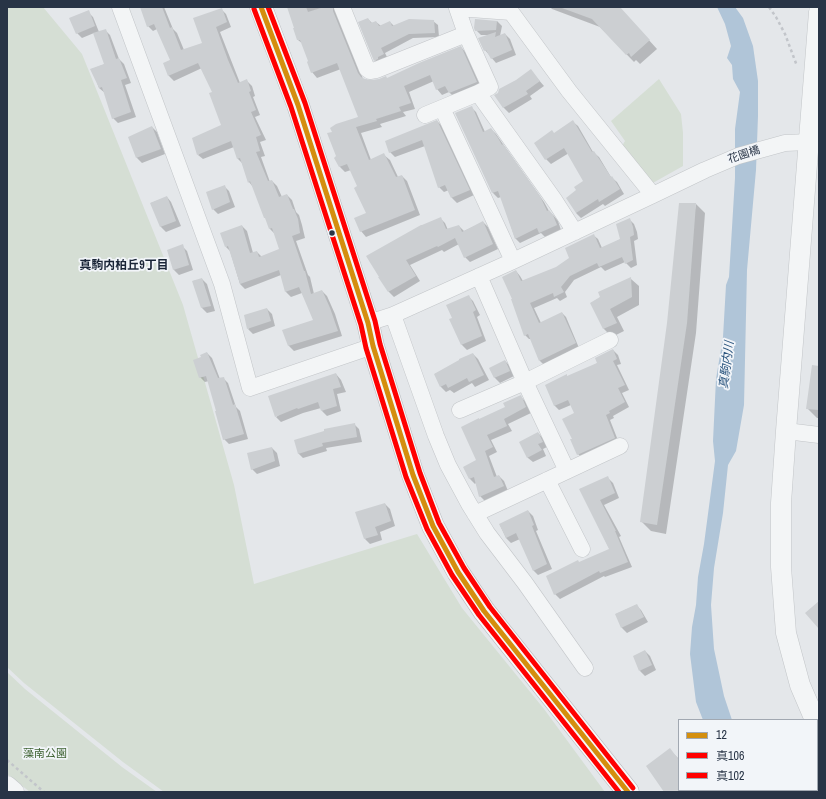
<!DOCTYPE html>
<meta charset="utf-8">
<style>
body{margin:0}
#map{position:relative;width:826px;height:799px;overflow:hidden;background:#e4e7ea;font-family:"Archivo Narrow","Noto Sans JP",sans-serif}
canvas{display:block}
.frame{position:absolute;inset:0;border:8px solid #283446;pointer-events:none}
.legend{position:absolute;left:678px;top:719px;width:140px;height:72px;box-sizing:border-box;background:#f2f5f9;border:1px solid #a1a8b1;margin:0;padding:5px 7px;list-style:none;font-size:12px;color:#283446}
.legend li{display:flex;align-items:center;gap:8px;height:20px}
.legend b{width:20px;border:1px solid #a1a8b1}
</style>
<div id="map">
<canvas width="826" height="799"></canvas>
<div class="frame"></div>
<ul class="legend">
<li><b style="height:5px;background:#d48e0e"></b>12</li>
<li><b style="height:5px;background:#f00"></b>真106</li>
<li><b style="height:5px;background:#f00"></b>真102</li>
</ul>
</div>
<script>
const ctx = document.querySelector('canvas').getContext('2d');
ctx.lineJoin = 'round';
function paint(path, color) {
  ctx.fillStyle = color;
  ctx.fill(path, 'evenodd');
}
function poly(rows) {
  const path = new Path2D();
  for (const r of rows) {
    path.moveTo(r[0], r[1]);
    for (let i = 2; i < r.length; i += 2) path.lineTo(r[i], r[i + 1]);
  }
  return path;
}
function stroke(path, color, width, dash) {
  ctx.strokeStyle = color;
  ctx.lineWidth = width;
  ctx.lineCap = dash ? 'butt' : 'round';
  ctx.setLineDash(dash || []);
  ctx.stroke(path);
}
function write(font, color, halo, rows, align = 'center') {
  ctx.font = font + ' "Archivo Narrow","Noto Sans JP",sans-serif';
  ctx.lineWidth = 3.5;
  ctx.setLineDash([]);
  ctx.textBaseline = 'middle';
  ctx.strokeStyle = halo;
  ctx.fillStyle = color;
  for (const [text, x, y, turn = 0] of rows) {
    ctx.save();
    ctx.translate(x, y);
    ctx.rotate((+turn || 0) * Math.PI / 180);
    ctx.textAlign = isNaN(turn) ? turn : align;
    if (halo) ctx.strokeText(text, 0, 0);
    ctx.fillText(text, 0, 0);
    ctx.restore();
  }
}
paint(poly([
 [7,7,43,7,82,54,183,305,234,485,254,584,417,534,462,608,544,709,605,792,164,792,123,762,24,683,7,667],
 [659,79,681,114,683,133,683,166,651,184,622,146,625,141,611,121],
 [7,672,25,689,122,767,157,792,30,792,7,774]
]), '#d5ded4');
paint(poly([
 [717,7,735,7,743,18,753,46,758,81,758,116,756,170,747,270,744,405,736,451,728,465,723,513,714,568,711,605,714,649,724,696,732,720,703,720,696,702,690,654,692,627,696,605,698,577,704,544,715,461,713,441,716,379,723,337,726,285,729,277,735,178,735,129,740,92,733,79,732,65,727,58,731,46,725,24]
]), '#b0c5d8');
paint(poly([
 [141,7,164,7,173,29,177,33,184,50,204,44,221,9,226,14,231,27,220,32,240,83,247,81,252,86,255,96,253,97,260,115,255,117,266,140,260,142,265,156,261,157,270,182,272,181,277,186,282,197,287,195,292,200,296,212,299,215,302,225,305,238,296,241,308,275,310,277,314,294,322,291,327,296,335,314,342,336,294,351,289,346,283,331,315,321,302,293,291,297,286,292,281,275,245,289,240,284,230,251,226,247,242,226,247,231,253,253,257,252,262,257,281,250,275,234,270,229,267,220,253,187,249,182,242,163,238,159,234,147,203,159,198,155,222,125,213,93,202,68,174,81,169,76,165,63,171,60,157,29,153,31,148,26],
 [288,7,335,7,363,79,372,81,387,79,461,47,466,53,481,87,455,98,449,92,442,95,437,89,434,81,409,92,415,109,403,112,406,116,380,124,382,127,361,133,371,160,384,155,390,160,398,177,402,176,407,181,420,215,366,237,361,231,367,214,358,187,351,170,345,172,340,167,335,158,337,156,333,132,359,117,341,69,317,78,312,72,310,62,303,44,298,40,295,28],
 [550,7,619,7,657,49,640,64,636,60,634,62,600,27,552,9],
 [88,12,93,17,99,32,105,30,110,35,119,59,124,64,131,83,125,85,136,117,118,123,113,118,105,93,99,88,92,69,105,64,94,33,82,38,77,33],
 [368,19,372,23,376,22,381,26,390,22,394,26,433,21,438,25,439,37,413,38,385,53,388,59,379,65,375,60],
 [497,21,502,26,500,36,505,34,510,39,516,55,496,63,485,50,489,35,481,35,476,30],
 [531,71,544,86,530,96,532,99,509,113,504,108,496,96],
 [471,107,476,112,485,132,491,129,496,134,505,147,544,202,549,211,554,216,558,221,561,230,545,237,541,233,520,243,515,238,501,197,498,198,493,193,456,114],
 [437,121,442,126,474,195,457,203,452,198,449,190,444,192,439,187,425,146,395,157,390,152],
 [573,122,578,126,593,152,599,157,611,177,617,182,624,194,605,206,603,204,581,218,576,213,578,190,584,181,569,153,551,164,546,159,554,134],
 [152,127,157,132,165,154,142,163,137,158,129,138],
 [224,186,229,191,235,207,218,214,213,209],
 [167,197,171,202,181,226,166,232,161,227,151,203],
 [696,204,705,213,696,333,666,534,651,531,641,521],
 [440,218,445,223,448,230,459,226,464,231,483,222,488,227,498,249,470,262,465,257,459,244,444,252,442,250,410,265,420,281,394,297,389,292,380,278],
 [629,219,634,224,637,232,638,239,634,241,637,265,631,268,625,262,605,271,601,267,574,280,565,292,567,297,560,301,557,298,534,308,541,323,562,313,566,317,579,348,544,365,540,361,531,339,529,339,525,335,516,271,520,276,523,281,556,268,570,259,593,235,598,239,602,248,621,239],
 [182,246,187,251,193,270,179,275,174,270,168,251],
 [202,279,207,284,215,311,207,313,202,308,193,281],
 [631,279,639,286,639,305,617,317,624,331,612,337,604,329,591,303],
 [468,296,473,301,480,315,477,317,486,341,467,350,462,345,451,320,454,318],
 [267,309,272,314,275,326,253,334,248,329],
 [613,350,618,355,621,364,617,365,629,390,622,393,629,407,613,416,614,418,610,420,619,443,583,459,578,454,574,439,575,413,571,405,559,410,554,405,568,377,598,363],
 [207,353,212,358,220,379,223,378,228,383,236,407,240,411,248,439,229,444,224,439,209,381,205,382,200,377,202,358],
 [473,354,478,359,489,380,475,387,472,383,454,393,450,390,446,392,441,387,435,374],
 [505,361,510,366,514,376,500,383,495,378,491,368],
 [336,374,341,380,346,392,337,394,341,411,327,416,322,411,321,408,303,413,281,422,276,417],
 [819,382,819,418,817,418,807,408],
 [520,396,525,401,531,413,508,424,512,431,491,440,497,452,489,456,497,477,499,476,504,481,508,491,485,501,480,496,476,483,475,484,470,479,464,467,478,461,480,420,507,408],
 [354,424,359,429,362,442,326,448,327,451,303,458,298,453],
 [538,433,543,438,547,447,543,449,546,456,533,462,528,458,521,442],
 [272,448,277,453,280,466,257,474,252,469],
 [608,478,613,483,619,498,604,505,621,536,619,537,632,567,605,577,604,576,560,599,555,594,579,563,610,550,580,489],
 [385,504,390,509,395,526,380,532,382,540,370,544,365,539],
 [528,511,533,516,538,530,536,531,552,569,538,575,533,570,520,539,511,543,506,538,500,525],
 [636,605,641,610,648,622,627,633,622,628,616,614],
 [645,651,650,656,656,670,645,676,640,671],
 [670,750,679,759,679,790,702,790,703,792,666,792]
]), '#0003');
paint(poly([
 [140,7,162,7,170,28,172,27,181,50,202,43,193,18,222,8,227,22,216,27,228,60,238,83,247,79,251,91,249,92,256,110,251,112,261,135,256,137,260,151,256,152,268,181,272,180,279,197,287,194,293,209,294,209,298,219,300,233,292,236,304,271,305,271,311,294,322,290,330,308,338,331,288,346,282,330,313,320,299,287,285,292,279,270,240,284,228,246,225,247,220,233,242,225,250,253,257,251,259,257,279,249,272,228,269,229,265,218,264,218,250,181,248,183,240,158,237,159,231,141,197,155,192,138,221,125,209,93,212,92,198,63,168,76,163,63,170,60,154,24,147,27],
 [287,7,306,7,308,12,324,7,333,7,333,11,358,73,361,77,365,79,372,80,379,79,386,76,387,78,419,63,461,46,477,82,449,93,445,86,436,90,430,75,404,86,411,103,399,107,401,111,376,119,377,121,356,127,369,160,384,153,396,177,402,175,415,210,360,232,354,218,366,213,354,188,357,186,347,164,339,167,334,158,336,156,327,133,332,132,330,128,336,124,358,117,337,63,311,73,307,62,308,61,300,40,297,40,293,28,294,28],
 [562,7,620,7,650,40,631,57,629,53,626,55,592,19,562,8],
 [89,10,95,26,76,34,69,18],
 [368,18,371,23,376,21,379,26,390,21,392,26,409,19,434,20,435,33,409,34,381,48,384,54,378,57,378,59,374,61,358,22],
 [475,19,497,21,496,30,475,31,474,28],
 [106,29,116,59,119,58,127,78,121,80,131,112,112,119,102,87,99,88,90,69,104,64,93,33],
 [496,32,495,37,505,33,512,50,491,59,486,50,484,51,478,38],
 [531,69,540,81,526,91,528,94,503,108,494,95,498,93,499,89,516,80],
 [472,106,483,132,491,128,498,138,502,145,503,144,540,196,547,211,549,210,553,215,557,225,539,233,537,228,515,239,498,191,492,193,455,113],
 [437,120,470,190,451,198,445,185,438,188,422,140,389,153,385,141],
 [573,120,592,152,594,151,611,177,612,176,620,189,599,202,598,199,576,213,566,198,576,190,574,187,583,181,564,148,545,160,534,143,552,130,554,133],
 [152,126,161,149,136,158,128,137],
 [225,185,230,202,212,210,206,192],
 [167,196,176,221,160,227,150,203],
 [679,203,696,203,687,323,657,525,640,522,667,323],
 [441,217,446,229,459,225,462,232,483,221,493,244,464,258,455,238,438,247,437,246,406,260,416,276,388,292,378,277,379,277,366,256,421,225,422,225],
 [630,218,633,227,634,235,630,237,633,260,625,264,622,257,599,267,597,263,570,276,561,287,564,292,554,297,553,293,530,303,539,323,562,312,576,343,539,361,528,334,524,336,511,299,512,299,502,277,516,270,521,281,556,267,569,258,565,248,594,234,600,248,620,239,616,224],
 [183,244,189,265,173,270,167,250],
 [631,277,632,297,610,309,617,323,603,329,590,303,600,297,598,292],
 [202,278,211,306,201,308,192,281],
 [469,295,476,310,473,312,482,336,461,345,449,319,452,318,446,305],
 [267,308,271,321,247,329,244,315],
 [613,349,617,359,613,361,625,385,618,388,625,402,609,411,610,413,606,415,615,438,577,455,570,439,572,439,562,419,574,413,568,400,554,406,545,385,567,374,567,376,597,363,595,358],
 [207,352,218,378,224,377,233,405,235,404,244,434,223,440,215,411,216,411,206,376,199,378,193,360,201,357,200,355],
 [473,353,484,375,469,382,467,378,448,388,446,384,440,387,434,374,459,360,459,359],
 [505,360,510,371,494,378,489,368],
 [812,365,819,366,819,410,806,409],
 [336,373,341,387,333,389,337,406,321,411,318,402,298,409,297,408,275,417,268,396],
 [521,395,526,407,504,419,507,426,487,435,493,447,485,451,494,477,499,475,504,486,479,497,474,477,469,479,463,467,476,460,461,427,479,418,479,419,505,407,503,403],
 [355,423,357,437,322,443,323,446,298,454,294,440,324,431,324,429],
 [538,432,543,442,538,444,542,450,527,458,519,442],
 [272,447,275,461,251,470,247,453],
 [608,476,615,493,600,500,616,531,615,531,628,562,600,573,599,571,554,595,546,576,578,560,579,562,609,549,579,489],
 [385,503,391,521,375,527,378,535,364,539,355,512],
 [528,510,534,525,532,526,547,564,533,571,516,533,506,538,499,524],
 [819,601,819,629,805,613],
 [637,604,644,617,621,628,615,614],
 [645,650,652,665,639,671,633,656],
 [670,748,679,760,679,792,664,792,646,766]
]), '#cccfd2');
const minor = poly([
 [120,7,222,284,250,388,373,346],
 [342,7,367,69,370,71,376,70,466,34,457,8,511,12,569,91,653,195],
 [478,93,555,201,575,232],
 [442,108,513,261],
 [425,115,478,93,490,87,466,34],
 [479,276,525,382,567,471],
 [393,315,436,436,448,465,469,504,487,533,525,583,585,668],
 [368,323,393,315,513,261,653,195,705,170,738,156,785,143,809,142],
 [460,410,525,382,610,340],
 [786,431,819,435],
 [547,480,582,549],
 [475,514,620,446]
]);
const tertiary = poly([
 [815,720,800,685,786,633,781,567,781,503,786,431,819,12],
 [7,786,14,792]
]);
const trunk = poly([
 [261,7,298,105,368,323,373,346,413,475,433,526,458,572,484,611,628,792]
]);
stroke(minor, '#c2c5c8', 17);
stroke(tertiary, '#c2c5c8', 21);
stroke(trunk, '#b6babf', 23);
stroke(poly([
 [769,7,776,17,785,34,797,66],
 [817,745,819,748],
 [7,760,44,792]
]), '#c2c5ca', 2.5, [3, 3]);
stroke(minor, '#f3f5f6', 16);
stroke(tertiary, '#f3f5f6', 20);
stroke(trunk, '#f7f7f8', 22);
stroke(poly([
 [261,7,298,105,368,323,373,346,413,475,433,526,458,572,484,611,628,792]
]), '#d48e0e', 5);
stroke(poly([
 [254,9,291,107,361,325,366,348,406,477,427,529,452,575,479,615,619,792]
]), '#f00', 5);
stroke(poly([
 [268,7,305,103,375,321,380,344,420,473,439,523,464,568,490,607,633,788]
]), '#f00', 5);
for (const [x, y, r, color] of [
 [332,233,3.5,"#283446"]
]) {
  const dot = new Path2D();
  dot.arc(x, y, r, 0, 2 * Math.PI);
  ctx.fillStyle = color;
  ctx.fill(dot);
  stroke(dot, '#f2f5f9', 1.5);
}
write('11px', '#283446', '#f2f5f9', [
 ["花園橋",744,155,-18]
]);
write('11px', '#3f6333', '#f2f5f9', [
 ["藻南公園",45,754]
]);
write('bold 12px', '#1a2537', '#f2f5f9', [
 ["真駒内柏丘9丁目",124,266]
]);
write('italic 12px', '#2c567f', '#f2f5f9', [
 ["真駒内川",727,365,-83]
]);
</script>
